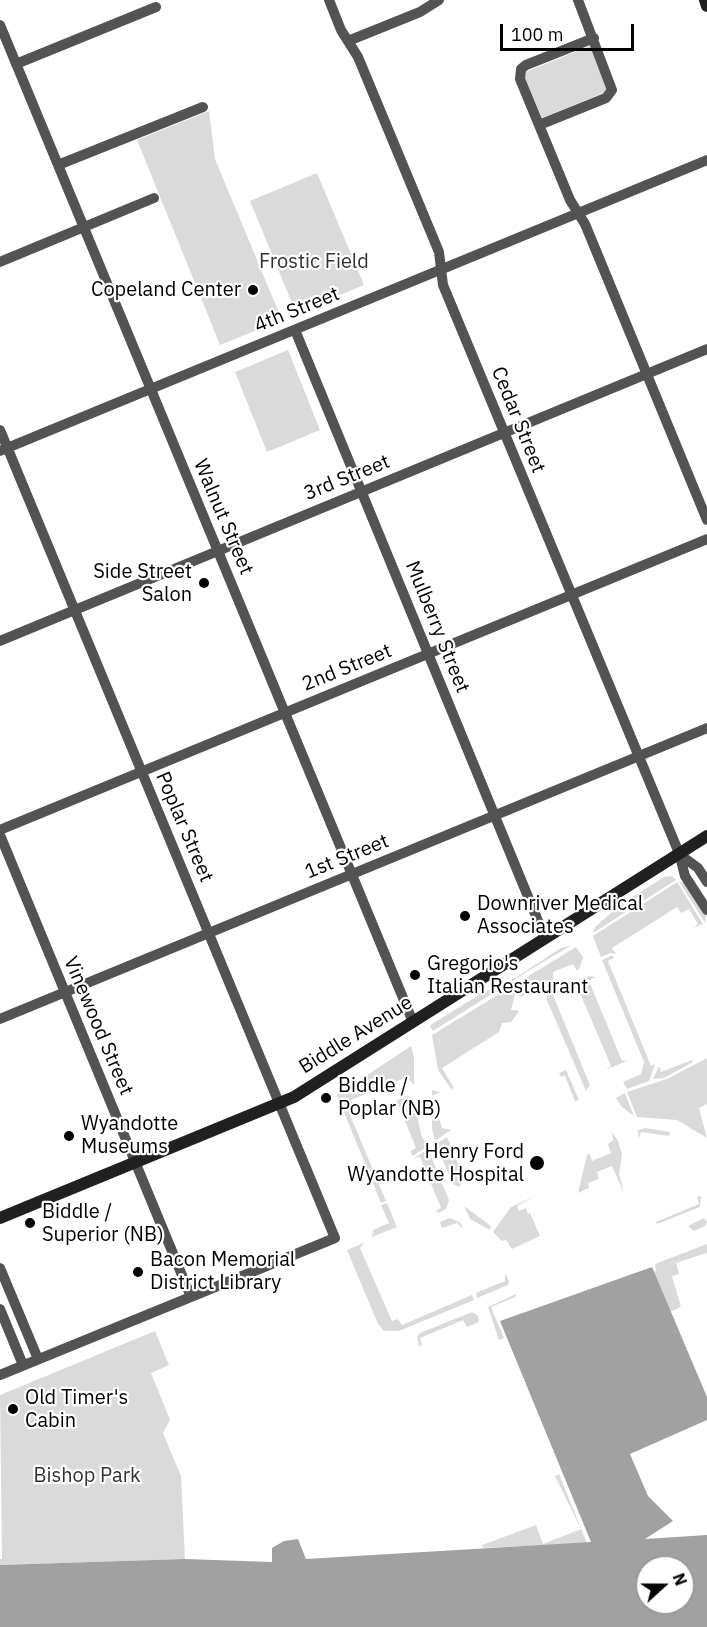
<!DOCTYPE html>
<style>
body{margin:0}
#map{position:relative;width:707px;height:1627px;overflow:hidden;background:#fff;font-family:"IBM Plex Sans",sans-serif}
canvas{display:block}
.north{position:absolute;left:635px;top:1555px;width:60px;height:60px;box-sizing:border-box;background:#fff;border:2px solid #999;border-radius:50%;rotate:69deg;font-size:16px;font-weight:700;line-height:24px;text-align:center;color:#000}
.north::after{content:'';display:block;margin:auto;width:21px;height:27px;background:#000;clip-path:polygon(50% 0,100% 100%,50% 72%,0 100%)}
.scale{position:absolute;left:500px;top:24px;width:134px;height:27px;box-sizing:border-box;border:3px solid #000;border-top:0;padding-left:8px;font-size:18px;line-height:21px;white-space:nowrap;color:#000;-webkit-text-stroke:4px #fff;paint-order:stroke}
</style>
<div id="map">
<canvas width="707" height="1627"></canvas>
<div class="north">N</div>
<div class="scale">100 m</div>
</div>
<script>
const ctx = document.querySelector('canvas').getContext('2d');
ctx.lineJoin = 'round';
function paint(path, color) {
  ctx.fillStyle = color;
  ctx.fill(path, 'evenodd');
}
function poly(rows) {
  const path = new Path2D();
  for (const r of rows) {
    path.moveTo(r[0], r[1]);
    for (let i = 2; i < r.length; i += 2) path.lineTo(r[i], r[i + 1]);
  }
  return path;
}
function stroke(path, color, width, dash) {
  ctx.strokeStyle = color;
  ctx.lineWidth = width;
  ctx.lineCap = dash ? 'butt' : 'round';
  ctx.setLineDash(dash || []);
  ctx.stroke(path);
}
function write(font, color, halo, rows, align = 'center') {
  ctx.font = font + ' "IBM Plex Sans",sans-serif';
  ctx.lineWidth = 4.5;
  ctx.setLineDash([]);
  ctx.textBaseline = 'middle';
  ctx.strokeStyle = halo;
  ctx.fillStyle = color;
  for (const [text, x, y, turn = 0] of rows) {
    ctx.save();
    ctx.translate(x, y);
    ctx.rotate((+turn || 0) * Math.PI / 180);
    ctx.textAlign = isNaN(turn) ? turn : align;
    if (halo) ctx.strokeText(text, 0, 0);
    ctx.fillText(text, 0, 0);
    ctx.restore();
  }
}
paint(poly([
 [590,46,608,91,542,118,523,73],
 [209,111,215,159,282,320,220,345,137,140],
 [317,173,364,285,296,313,250,201],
 [288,350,320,430,267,452,235,372],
 [672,876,676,880,593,933,595,927,620,905,664,877],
 [679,881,687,884,706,915,705,923],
 [677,882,703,924,692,928,698,924,689,909,681,913,677,907,612,948,616,954,611,953,601,957,593,936],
 [572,945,533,968,433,1031,430,1026,432,1024,484,992,515,978,561,948],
 [576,947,583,957,579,969,577,971,573,964,553,972,553,980,530,990,522,997,515,994,511,1010,517,1010,519,1012,511,1022,502,1023,499,1032,442,1068,454,1088,452,1090,438,1070,432,1035],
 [612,955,614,958,608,961,651,1066,655,1064,649,1081,627,1089,623,1082,641,1074,644,1062,602,960],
 [589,976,595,977,589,981,622,1061,629,1060,605,1070,611,1066,577,986,571,987,575,982],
 [556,990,561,992,553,995,590,1085,586,1091,546,998,548,994],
 [411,1046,414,1057,414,1085,407,1077,351,1100,355,1109,350,1115,386,1201,381,1203,337,1095],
 [707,1058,707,1104,699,1108,707,1138,677,1120,637,1117,627,1092,667,1079],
 [692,1060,693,1062,664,1078,653,1079,659,1066,661,1072],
 [566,1070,579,1100,575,1101,565,1076,561,1077,559,1073],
 [432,1090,440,1092,432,1096,442,1128,451,1130,435,1141,432,1129],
 [625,1093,633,1114,634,1116,622,1107,616,1098],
 [407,1096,413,1098,421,1134,427,1147,412,1156,411,1151,416,1148,398,1104,390,1104],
 [645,1128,670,1132,669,1136,641,1132,639,1139,638,1130],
 [612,1132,618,1141,622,1154,619,1174,624,1193,612,1166,597,1172,599,1179,588,1183,589,1188,578,1193,587,1155,589,1153,592,1161,611,1153,608,1144,613,1140],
 [447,1137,460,1168,470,1172,459,1187,453,1184,436,1144],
 [428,1149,449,1200,446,1209,438,1213,436,1211,441,1208,420,1157,414,1158],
 [535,1196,517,1206,519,1211,526,1208,528,1214,530,1213,540,1236,512,1249,506,1240,502,1241,493,1232,511,1207],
 [701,1196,700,1207,657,1224,656,1222,699,1204,697,1197],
 [387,1203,397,1227,372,1237,373,1230,389,1223,381,1205],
 [464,1206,491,1226,490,1230,470,1219],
 [450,1218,461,1223,463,1229,457,1223,442,1228,440,1222],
 [704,1218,707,1222,705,1226,694,1231,688,1226],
 [364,1243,360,1248,392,1321,398,1319,402,1325,472,1295,474,1300,399,1331,384,1331,378,1324,347,1250],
 [707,1244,707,1255,706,1253,676,1263,679,1274,672,1276,681,1307,669,1312,653,1273,656,1270,655,1264],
 [505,1273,509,1281,508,1285,477,1298,476,1293,505,1281],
 [516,1294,515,1297,491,1307,504,1338,499,1340,488,1307],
 [472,1312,478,1316,479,1322,467,1327,463,1320,420,1338,422,1345,419,1346,417,1337,420,1333],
 [155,1331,169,1365,151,1373,170,1420,163,1433,181,1476,185,1559,0,1565,0,1559,2,1559,0,1395],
 [559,1474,587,1543,483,1548,482,1545,536,1525,543,1544,581,1529,555,1476]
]), '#dadada');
paint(poly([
 [652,1267,707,1397,707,1420,630,1454,648,1496,673,1521,645,1539,707,1535,707,1627,0,1627,0,1565,185,1559,272,1562,272,1548,284,1541,298,1539,306,1559,591,1542,500,1321],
 [647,1567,683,1567,683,1603,647,1603]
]), '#a1a1a1');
stroke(poly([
 [329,0,341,30,358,57,439,252,443,285,679,853,685,876,707,910],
 [0,25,413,1022],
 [594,38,526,65,521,69,520,79,570,200,585,224,707,520],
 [348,41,420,12,439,0],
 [16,64,156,7],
 [539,125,606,98,612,90,578,0],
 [58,165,203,107],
 [0,262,154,198],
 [295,330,545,938],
 [0,430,335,1238,0,1375],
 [0,451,707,160],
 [0,641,707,349],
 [0,830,707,539],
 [0,835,191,1297],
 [679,854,698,868,707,882],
 [0,1019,707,728],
 [0,1268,38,1359],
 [0,1309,23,1365]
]), '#535353', 10);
stroke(poly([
 [705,0,707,6],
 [0,1218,294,1097,707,836]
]), '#202020', 12);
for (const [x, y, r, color] of [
 [253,290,6,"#000"],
 [204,583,6,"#000"],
 [465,916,6,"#000"],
 [415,975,6,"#000"],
 [326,1098,6,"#000"],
 [69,1136,6,"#000"],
 [537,1163,8,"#000"],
 [30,1223,6,"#000"],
 [138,1272,6,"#000"],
 [13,1409,6,"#000"]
]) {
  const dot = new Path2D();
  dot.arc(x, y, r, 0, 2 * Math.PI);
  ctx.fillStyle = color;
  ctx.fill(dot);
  stroke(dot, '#fff', 2);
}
write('20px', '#313131', '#fff', [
 ["Frostic Field",314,262],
 ["Bishop Park",87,1476]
]);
write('20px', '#000', '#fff', [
 ["Copeland Center",241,290,"right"],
 ["Side Street",192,572,"right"],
 ["Salon",192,595,"right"],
 ["Downriver Medical",477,904],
 ["Associates",477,927],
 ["Gregorio's",427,964],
 ["Italian Restaurant",427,987],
 ["Biddle /",338,1086],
 ["Poplar (NB)",338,1109],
 ["Wyandotte",81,1124],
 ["Museums",81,1147],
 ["Henry Ford",524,1152,"right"],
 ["Wyandotte Hospital",524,1175,"right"],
 ["Biddle /",42,1212],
 ["Superior (NB)",42,1235],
 ["Bacon Memorial",150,1260],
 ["District Library",150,1283],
 ["Old Timer's",25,1398],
 ["Cabin",25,1421]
], 'left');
write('20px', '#000', '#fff', [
 ["4th Street",297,310,-22],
 ["Cedar Street",518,420,68],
 ["3rd Street",347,478,-22],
 ["Walnut Street",223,517,67],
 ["Mulberry Street",437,627,68],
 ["2nd Street",347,668,-22],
 ["Poplar Street",184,827,67],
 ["1st Street",347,857,-22],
 ["Vinewood Street",98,1026,67],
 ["Biddle Avenue",356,1035,-32]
]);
</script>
